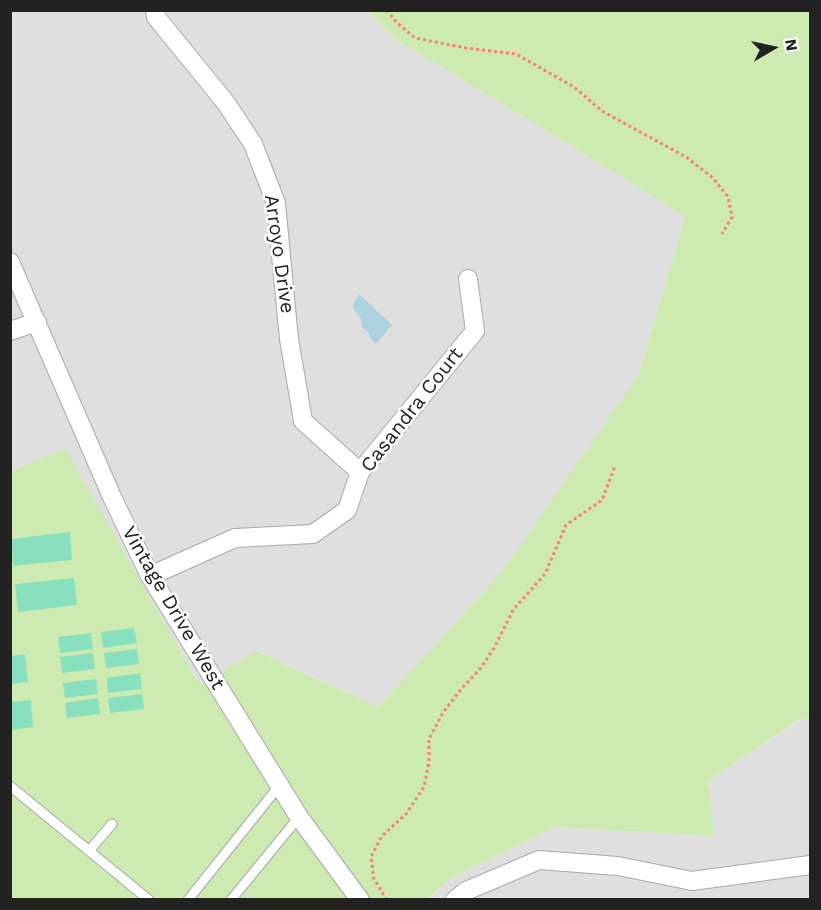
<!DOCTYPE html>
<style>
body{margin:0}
#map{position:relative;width:821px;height:910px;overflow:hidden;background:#f2efe9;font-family:"Work Sans",sans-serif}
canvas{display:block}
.frame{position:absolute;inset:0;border:12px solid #222;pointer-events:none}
.north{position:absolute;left:743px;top:18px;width:60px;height:60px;-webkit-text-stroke:4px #fff;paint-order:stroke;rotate:81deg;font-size:16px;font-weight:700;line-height:24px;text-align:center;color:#222}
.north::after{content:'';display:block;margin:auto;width:21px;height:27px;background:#222;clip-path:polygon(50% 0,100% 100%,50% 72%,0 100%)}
</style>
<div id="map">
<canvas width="821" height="910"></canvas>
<div class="frame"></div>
<div class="north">N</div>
</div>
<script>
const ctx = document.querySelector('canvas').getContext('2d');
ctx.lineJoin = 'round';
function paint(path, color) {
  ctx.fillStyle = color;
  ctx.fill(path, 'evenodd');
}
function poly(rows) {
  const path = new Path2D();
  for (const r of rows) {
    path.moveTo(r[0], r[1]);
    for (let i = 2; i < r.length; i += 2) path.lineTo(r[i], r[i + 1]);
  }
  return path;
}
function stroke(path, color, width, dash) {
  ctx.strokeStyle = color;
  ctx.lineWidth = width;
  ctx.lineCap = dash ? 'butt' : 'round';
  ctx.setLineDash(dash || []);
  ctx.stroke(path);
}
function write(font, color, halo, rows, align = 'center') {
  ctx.font = font + ' "Work Sans",sans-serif';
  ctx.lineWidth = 5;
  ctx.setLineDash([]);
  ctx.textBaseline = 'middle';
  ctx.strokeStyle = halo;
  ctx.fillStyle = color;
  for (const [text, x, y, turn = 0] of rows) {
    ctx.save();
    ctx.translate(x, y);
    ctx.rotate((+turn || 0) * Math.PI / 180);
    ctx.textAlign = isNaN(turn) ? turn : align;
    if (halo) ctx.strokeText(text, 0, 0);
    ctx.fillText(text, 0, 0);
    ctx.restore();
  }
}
paint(poly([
 [11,11,369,11,392,37,573,147,685,217,639,374,502,572,378,707,257,651,200,685,65,448,11,471],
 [810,718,810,899,428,900,451,878,555,827,714,836,708,781,799,720]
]), '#e0dfdf');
paint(poly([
 [369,11,810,11,810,718,798,720,708,781,714,836,555,827,451,878,428,899,11,900,11,471,65,448,200,685,256,651,378,707,502,572,639,374,685,217,573,147,392,37]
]), '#cdebb0');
paint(poly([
 [70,532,72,560,13,566,11,539],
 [74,578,77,605,18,612,15,584],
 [134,628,137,643,103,648,101,632],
 [91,633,93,649,60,653,58,637],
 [137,649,139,664,106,668,104,653],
 [93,653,95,669,62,673,60,657],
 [25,654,28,682,11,684,11,656],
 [140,673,142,689,108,693,107,678],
 [96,679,98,694,65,698,63,683],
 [142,694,144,709,110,713,108,698],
 [98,698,100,714,67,718,65,703],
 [31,700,33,727,11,730,11,702]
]), '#88e0be');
paint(poly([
 [359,294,392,325,376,344,371,339,368,332,362,327,361,319,353,307,354,303]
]), '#aad3df');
const service = poly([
 [10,786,149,900],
 [89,851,112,824],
 [188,900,279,786],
 [231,900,299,817]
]);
const minor = poly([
 [155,10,156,17,226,103,253,144,276,203,289,339,303,421,360,472],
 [10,262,112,497,150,576,299,817,360,900],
 [10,331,37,322],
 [150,576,235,538,313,534,347,510,360,472,475,331,468,279],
 [455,900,466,891,539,860,618,866,692,881,810,865]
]);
stroke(service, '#a9a9a9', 11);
stroke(minor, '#a9a9a9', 20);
stroke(poly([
 [387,10,396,22,415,38,466,48,516,54,574,87,602,111,686,157,713,178,728,197,732,217,722,234],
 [387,900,374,879,371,857,382,836,406,814,424,787,429,762,429,739,444,711,463,687,480,669,494,648,513,610,545,574,566,525,602,500,615,466]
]), '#fa8072', 3, [3, 3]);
stroke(service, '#fff', 9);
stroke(minor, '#fff', 18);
write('20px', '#222', '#fff', [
 ["Arroyo Drive",279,254,82],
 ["Casandra Court",412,410,-52],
 ["Vintage Drive West",173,608,60]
]);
</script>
